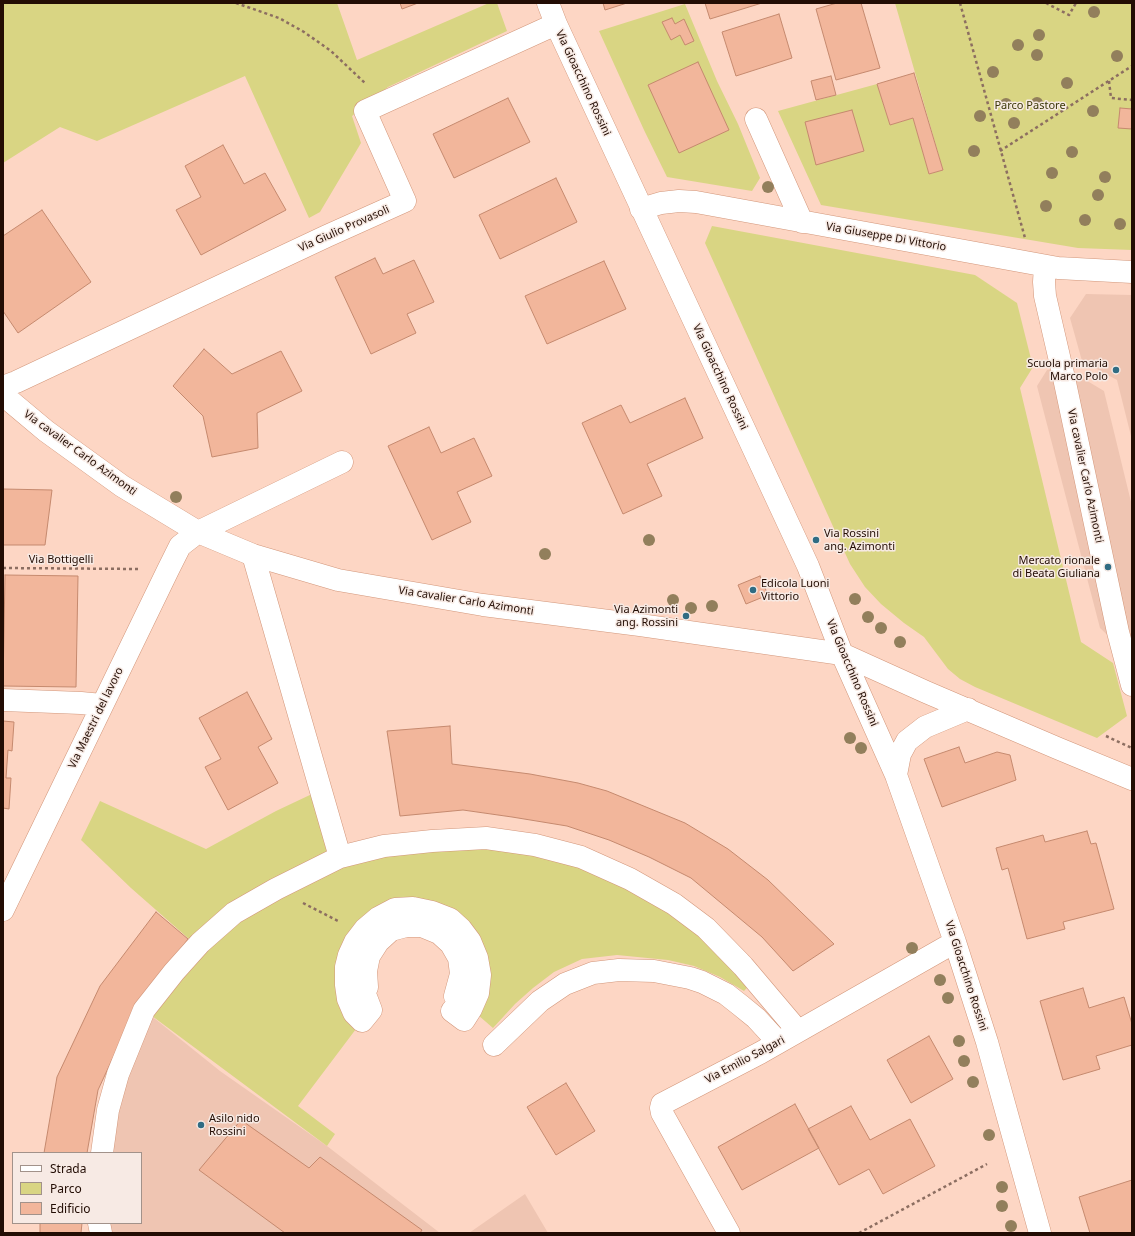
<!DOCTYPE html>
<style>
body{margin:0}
#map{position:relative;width:1135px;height:1236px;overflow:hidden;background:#fdd6c4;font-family:"Noto Sans",sans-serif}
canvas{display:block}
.frame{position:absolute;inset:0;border:4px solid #230d04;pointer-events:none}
.legend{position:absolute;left:12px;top:1152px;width:130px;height:72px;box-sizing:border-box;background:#f7eae4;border:1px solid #a2928a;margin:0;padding:5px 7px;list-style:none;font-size:12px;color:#230d04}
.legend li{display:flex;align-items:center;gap:8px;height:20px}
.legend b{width:20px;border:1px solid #a2928a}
</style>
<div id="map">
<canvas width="1135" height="1236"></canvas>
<div class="frame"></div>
<ul class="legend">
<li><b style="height:5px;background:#fff"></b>Strada</li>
<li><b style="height:11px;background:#d9d583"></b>Parco</li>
<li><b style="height:11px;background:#f2b69b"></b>Edificio</li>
</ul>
</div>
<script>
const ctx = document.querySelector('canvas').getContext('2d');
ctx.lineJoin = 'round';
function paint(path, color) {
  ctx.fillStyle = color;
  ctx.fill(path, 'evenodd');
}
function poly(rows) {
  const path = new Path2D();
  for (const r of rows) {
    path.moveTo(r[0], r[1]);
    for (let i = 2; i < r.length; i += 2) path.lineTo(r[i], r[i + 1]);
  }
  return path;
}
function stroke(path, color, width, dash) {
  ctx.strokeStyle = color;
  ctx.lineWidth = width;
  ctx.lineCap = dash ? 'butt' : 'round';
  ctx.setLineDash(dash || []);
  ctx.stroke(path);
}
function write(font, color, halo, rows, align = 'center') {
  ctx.font = font + ' "Noto Sans",sans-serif';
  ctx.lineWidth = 3;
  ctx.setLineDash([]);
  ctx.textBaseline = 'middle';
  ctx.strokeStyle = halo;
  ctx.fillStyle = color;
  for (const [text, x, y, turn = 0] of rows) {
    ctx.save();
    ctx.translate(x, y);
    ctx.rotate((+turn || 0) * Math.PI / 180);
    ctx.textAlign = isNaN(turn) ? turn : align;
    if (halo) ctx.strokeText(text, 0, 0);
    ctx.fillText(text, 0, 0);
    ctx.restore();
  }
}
paint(poly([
 [1086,294,1132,295,1132,440,1117,380,1082,361,1070,318],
 [1064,367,1104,391,1132,506,1132,642,1118,645,1100,628,1037,386,1047,370],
 [144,1010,220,1071,327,1146,440,1233,101,1233,99,1223,141,1223,141,1153,102,1153],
 [525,1194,548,1233,469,1233]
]), '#efc5b2');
paint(poly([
 [3,3,337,3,357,60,489,3,497,3,507,31,388,87,352,116,361,143,320,212,309,218,245,76,97,141,60,127,3,163],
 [895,3,1132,3,1132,250,1078,248,821,205,778,111,877,84,890,125,913,118,929,174,943,170],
 [685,4,717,81,738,124,760,178,752,191,667,177,644,130,599,31],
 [712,226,975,275,1017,303,1033,367,1020,388,1081,642,1113,663,1127,716,1097,738,975,687,960,679,948,669,924,637,904,623,881,604,865,587,850,564,705,243],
 [312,794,346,847,384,837,580,851,761,973,744,991,720,977,694,966,668,960,617,955,582,959,554,972,533,988,515,1004,493,1028,471,1009,477,958,378,918,362,1021,298,1106,335,1134,327,1146,144,1010,197,946,131,888,81,840,100,801,206,849,276,811]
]), '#d9d583');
const building = poly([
 [400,3,418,3,402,9,400,3],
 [603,3,627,3,605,10,603,3],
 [705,3,762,3,710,19,705,3],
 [837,3,861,3,880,68,836,80,816,9,837,3],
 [779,14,792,58,736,76,722,32,779,14],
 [672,18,675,24,684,19,694,41,685,45,680,35,671,40,662,22,672,18],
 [698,62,729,130,679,153,648,85,698,62],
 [914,73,943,170,929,174,913,118,890,125,877,84,914,73],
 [831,76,836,95,816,100,811,81,831,76],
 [508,98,530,142,454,178,433,134,508,98],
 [1120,108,1132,109,1132,129,1118,128,1120,108],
 [852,110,864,151,816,165,805,122,852,110],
 [223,145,244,184,265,173,286,210,201,255,176,210,201,197,185,166,223,145],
 [556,178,577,222,500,259,479,215,556,178],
 [42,210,91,282,18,333,3,311,3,236,42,210],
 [375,258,383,274,414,260,434,302,407,314,416,333,371,354,335,277,375,258],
 [604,261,626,309,547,344,525,296,604,261],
 [204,349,232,374,281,351,302,391,257,413,258,448,212,457,203,416,173,386,204,349],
 [685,398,703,438,647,464,662,496,623,514,582,423,621,405,630,423,685,398],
 [429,427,441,453,474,438,492,476,457,492,471,522,432,540,388,446,429,427],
 [3,489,52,490,45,545,3,545,3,489],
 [5,575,78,576,76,687,3,686,5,575],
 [760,576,768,595,746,604,738,585,760,576],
 [247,692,272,739,258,747,278,783,228,810,205,767,221,759,199,718,247,692],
 [3,721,14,722,12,751,8,750,6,778,11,778,9,809,3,808,3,721],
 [450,726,452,764,530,774,578,783,607,791,685,823,728,849,768,880,834,944,793,971,762,937,691,878,649,857,609,840,567,826,512,817,463,810,400,816,387,731,450,726],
 [959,747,965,763,997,752,1010,755,1016,780,942,807,924,759,959,747],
 [1087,831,1091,844,1096,843,1114,909,1063,922,1065,929,1027,939,1008,868,1002,870,996,848,1043,835,1045,842,1087,831],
 [156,912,188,939,136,1008,98,1090,87,1153,44,1153,57,1077,100,986,156,912],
 [1083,988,1089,1008,1124,997,1132,1024,1132,1045,1096,1056,1100,1069,1063,1080,1040,1001,1083,988],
 [929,1036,953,1079,911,1103,887,1060,929,1036],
 [566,1083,595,1131,556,1155,527,1107,566,1083],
 [795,1104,819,1148,742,1190,718,1147,795,1104],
 [851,1106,870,1140,910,1119,935,1166,883,1194,869,1169,839,1185,808,1129,851,1106],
 [241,1120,309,1168,320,1157,422,1230,420,1233,285,1233,199,1170,241,1120],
 [1132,1180,1132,1233,1090,1233,1079,1197,1132,1180],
 [40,1223,82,1223,81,1233,40,1233,40,1223]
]);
paint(building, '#f2b69b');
stroke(building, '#c5896e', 1);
const minor = poly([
 [548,3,556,24,808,566,842,654,896,775,955,942,987,1042,1040,1233],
 [756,119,802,222],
 [641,209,661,203,679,201,696,202,1058,268,1132,272],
 [1045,266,1044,282,1045,296,1064,378,1118,632,1132,685],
 [3,387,16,382,327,236,405,201,365,111,556,24],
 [3,395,46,431,122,486,198,532,253,555,338,580,483,605,640,625,842,654,926,692,1057,748,1132,779],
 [253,555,340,857],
 [3,700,81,703,102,705],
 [896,775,900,754,907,741,925,727,968,709],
 [413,908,432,912,450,919,461,929,470,941,477,958,480,975,478,993,471,1009,464,1020,452,1011,461,1000,455,996,461,974,459,958,451,944,439,933,422,926,406,926,391,930,378,942,369,956,366,971,367,987,363,989,371,1010,362,1021,354,1013,348,999,346,985,346,967,349,955,355,942,365,929,378,918,395,909,413,908],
 [3,910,168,570,180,546,198,532,342,462],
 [494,1045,540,1001,565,984,593,973,619,970,654,971,690,978,702,982,726,994,740,1005,756,1018,778,1042],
 [102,1153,108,1110,118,1074,144,1010,174,972,200,943,234,913,276,889,340,857,384,846,432,841,486,838,535,845,581,857,630,879,674,904,706,928,743,966,798,1031],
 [99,1223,101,1233],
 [729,1233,662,1113,661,1108,662,1104,760,1053,955,942]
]);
stroke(minor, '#d2967a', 23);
stroke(poly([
 [236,3,279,18,304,32,331,51,366,84],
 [960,3,1025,238],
 [1046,3,1069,15,1076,3],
 [1109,81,1111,98,1132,100],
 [1000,151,1132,66],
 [3,568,140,569],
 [1106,736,1132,748],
 [303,903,340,922],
 [859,1233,987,1164]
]), '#8c6e61', 2.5, [3, 3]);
stroke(minor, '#fff', 22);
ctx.fillStyle = '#927f5c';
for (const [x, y] of [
 [1094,12],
 [1039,35],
 [1018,45],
 [1037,55],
 [1117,56],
 [993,72],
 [1067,83],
 [1037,103],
 [1006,104],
 [1093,111],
 [980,116],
 [1014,123],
 [974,151],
 [1072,152],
 [1052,173],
 [1105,177],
 [768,187],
 [1098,195],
 [1046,206],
 [1085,220],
 [1120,224],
 [176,497],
 [649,540],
 [545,554],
 [855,599],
 [673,600],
 [712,606],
 [691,608],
 [868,617],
 [881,628],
 [900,642],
 [850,738],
 [861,748],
 [912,948],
 [940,980],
 [948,998],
 [959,1041],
 [964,1061],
 [973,1082],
 [989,1135],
 [1002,1187],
 [1002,1206],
 [1011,1226]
]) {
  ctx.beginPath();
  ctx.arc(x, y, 6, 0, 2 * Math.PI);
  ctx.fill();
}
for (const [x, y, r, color] of [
 [1116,370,4,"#306c83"],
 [816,540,4,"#306c83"],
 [1108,567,4,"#306c83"],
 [753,590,4,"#306c83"],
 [686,616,4,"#306c83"],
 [201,1125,4,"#306c83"]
]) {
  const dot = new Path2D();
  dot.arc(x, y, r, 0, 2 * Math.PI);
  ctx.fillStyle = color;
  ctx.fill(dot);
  stroke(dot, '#f7eae4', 1.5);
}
write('11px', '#230d04', '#f7eae4', [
 ["Via Gioacchino Rossini",583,83,65],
 ["Via Giulio Provasoli",344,229,-24],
 ["Via Giuseppe Di Vittorio",886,237,10],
 ["Via Gioacchino Rossini",720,377,65],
 ["Via cavalier Carlo Azimonti",80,453,36],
 ["Via cavalier Carlo Azimonti",1085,476,78],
 ["Via Bottigelli",61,560],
 ["Via cavalier Carlo Azimonti",466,601,9],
 ["Via Gioacchino Rossini",852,673,67],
 ["Via Maestri del lavoro",96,718,-64],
 ["Via Gioacchino Rossini",966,976,72],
 ["Via Emilio Salgari",745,1060,-28]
]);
write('11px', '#3a3706', '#f7eae4', [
 ["Parco Pastore",1030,106]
]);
write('11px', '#230d04', '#f7eae4', [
 ["Scuola primaria",1108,364],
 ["Marco Polo",1108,377],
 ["Via Rossini",824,534,"left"],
 ["ang. Azimonti",824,547,"left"],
 ["Mercato rionale",1100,561],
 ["di Beata Giuliana",1100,574],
 ["Edicola Luoni",761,584,"left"],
 ["Vittorio",761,597,"left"],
 ["Via Azimonti",678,610],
 ["ang. Rossini",678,623],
 ["Asilo nido",209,1119,"left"],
 ["Rossini",209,1132,"left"]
], 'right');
</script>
